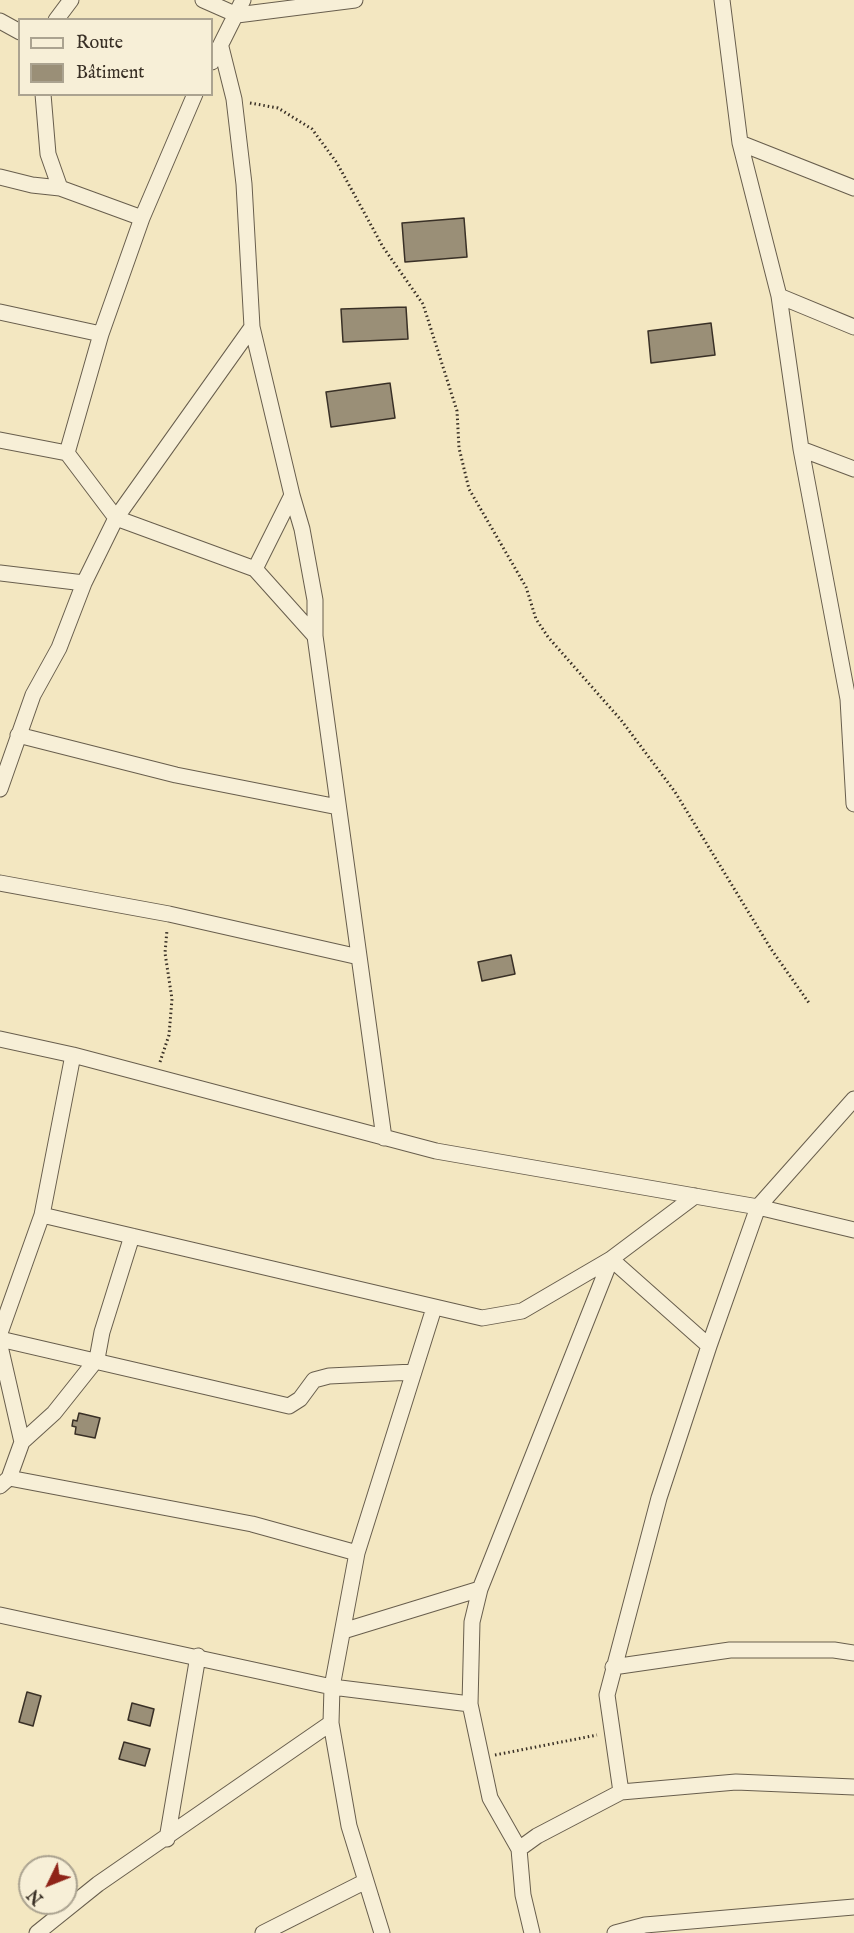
<!DOCTYPE html>
<meta charset="utf-8">
<style>
body{margin:0}
#map{position:relative;width:854px;height:1933px;overflow:hidden;background:#f3e7c1;font-family:"IM FELL English",serif}
canvas{display:block}
.legend{position:absolute;left:18px;top:18px;width:195px;height:78px;box-sizing:border-box;background:#f7efd7;border:2px solid #aba390;margin:0;padding:8px 10px;list-style:none;font-size:18px;color:#393026}
.legend li{display:flex;align-items:center;gap:12px;height:30px}
.legend b{width:30px;border:2px solid #aba390}
.north{position:absolute;left:18px;top:1855px;width:60px;height:60px;box-sizing:border-box;background:#f7efd7;border:2px solid #aba390;border-radius:50%;rotate:227deg;font-size:16px;font-weight:700;line-height:24px;text-align:center;color:#393026}
.north::after{content:'';display:block;margin:auto;width:21px;height:27px;background:#8f2418;clip-path:polygon(50% 0,100% 100%,50% 72%,0 100%)}
</style>
<div id="map">
<canvas width="854" height="1933"></canvas>
<ul class="legend">
<li><b style="height:8px;background:#f7efd7"></b>Route</li>
<li><b style="height:16px;background:#9a8f77"></b>Bâtiment</li>
</ul>
<div class="north">N</div>
</div>
<script>
const ctx = document.querySelector('canvas').getContext('2d');
ctx.lineJoin = 'round';
function paint(path, color) {
  ctx.fillStyle = color;
  ctx.fill(path, 'evenodd');
}
function poly(rows) {
  const path = new Path2D();
  for (const r of rows) {
    path.moveTo(r[0], r[1]);
    for (let i = 2; i < r.length; i += 2) path.lineTo(r[i], r[i + 1]);
  }
  return path;
}
function stroke(path, color, width, dash) {
  ctx.strokeStyle = color;
  ctx.lineWidth = width;
  ctx.lineCap = dash ? 'butt' : 'round';
  ctx.setLineDash(dash || []);
  ctx.stroke(path);
}
const building = poly([
 [464,218,467,257,405,262,402,223,464,218],
 [406,307,408,339,343,342,341,309,406,307],
 [711,323,715,355,651,363,648,331,711,323],
 [390,383,395,418,331,427,326,392,390,383],
 [511,955,515,974,482,981,478,962,511,955],
 [79,1413,100,1418,95,1438,75,1434,76,1427,72,1426,73,1420,77,1421,79,1413],
 [27,1692,41,1696,33,1726,19,1722,27,1692],
 [132,1703,154,1709,150,1726,128,1720,132,1703],
 [124,1742,150,1749,145,1766,119,1759,124,1742]
]);
paint(building, '#9a8f77');
stroke(building, '#393026', 1.5);
const street = poly([
 [203,0,237,15,355,0],
 [722,0,740,143,779,296,801,449,848,699,854,804],
 [56,20,71,0],
 [0,21,20,32],
 [221,47,234,99,244,184,252,327,292,495,255,569,315,636,384,1138],
 [212,62,243,0],
 [43,94,48,154,60,188],
 [740,143,854,188],
 [0,177,32,185,60,188,142,218],
 [779,296,854,327],
 [0,312,101,334],
 [252,327,116,518,255,569],
 [0,440,67,453],
 [801,449,854,469],
 [292,495,302,529,315,600,315,636],
 [0,573,84,583],
 [18,735,176,775,338,807],
 [0,789,33,695,59,648,84,583,116,518,67,453,101,334,142,218,195,94],
 [0,883,169,914,359,957],
 [0,1039,73,1055,436,1151,758,1207,854,1230],
 [42,1215,482,1318,522,1311,611,1259,709,1346],
 [0,1333,42,1215,73,1055],
 [0,1339,289,1406,300,1399,314,1380,329,1376,414,1372],
 [0,1346,22,1442,9,1478,0,1486],
 [22,1442,54,1413,97,1359,102,1332,132,1236],
 [9,1478,252,1524,357,1553],
 [0,1615,332,1687,470,1704],
 [343,1631,480,1589],
 [613,1667,730,1650,834,1650,854,1653],
 [621,1792,607,1695,659,1498,709,1346,758,1207,854,1099],
 [167,1839,198,1656],
 [519,1849,537,1836,621,1792,736,1782,854,1787],
 [37,1933,98,1884,331,1723],
 [263,1933,366,1881],
 [382,1933,349,1826,331,1723,332,1687,357,1553,434,1308],
 [532,1933,523,1895,519,1849,490,1798,470,1704,472,1622,480,1589,611,1259,695,1196],
 [615,1933,645,1925,854,1907]
]);
stroke(street, '#685e4d', 17);
stroke(poly([
 [250,103,278,108,312,129,337,163,383,247,423,304,457,411,459,448,469,489,526,587,536,619,548,637,621,720,675,792,771,949,809,1003],
 [160,1062,169,1035,172,999,165,953,167,930],
 [495,1755,597,1735]
]), '#393026', 3, [1.5, 3]);
stroke(street, '#f7efd7', 15);
</script>
